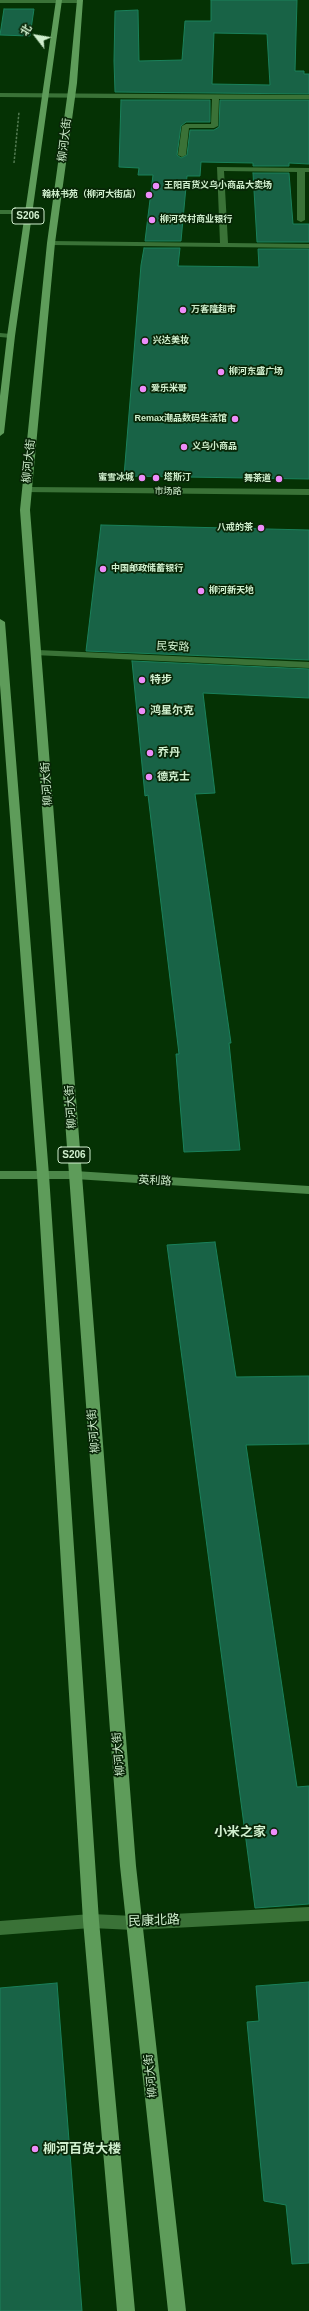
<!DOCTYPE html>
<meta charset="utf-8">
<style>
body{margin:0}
#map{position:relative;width:309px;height:2311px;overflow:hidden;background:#053204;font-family:Helvetica,"Noto Sans SC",sans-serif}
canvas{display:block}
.north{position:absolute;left:16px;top:16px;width:40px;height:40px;-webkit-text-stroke:3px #082607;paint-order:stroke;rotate:301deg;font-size:11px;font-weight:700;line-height:16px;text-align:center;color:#d0efce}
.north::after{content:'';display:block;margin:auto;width:14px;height:18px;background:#d0efce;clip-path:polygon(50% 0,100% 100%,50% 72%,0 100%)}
</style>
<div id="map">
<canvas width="309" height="2311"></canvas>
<div class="north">北</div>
</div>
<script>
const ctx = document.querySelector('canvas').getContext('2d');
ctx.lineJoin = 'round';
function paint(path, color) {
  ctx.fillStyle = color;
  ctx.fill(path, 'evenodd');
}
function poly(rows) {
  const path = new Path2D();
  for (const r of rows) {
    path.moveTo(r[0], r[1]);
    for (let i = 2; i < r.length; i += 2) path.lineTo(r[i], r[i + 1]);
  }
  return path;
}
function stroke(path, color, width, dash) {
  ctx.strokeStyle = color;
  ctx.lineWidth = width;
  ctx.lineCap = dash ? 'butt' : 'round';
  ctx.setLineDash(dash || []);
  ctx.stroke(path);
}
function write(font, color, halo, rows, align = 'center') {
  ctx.font = font + ' Helvetica,"Noto Sans SC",sans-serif';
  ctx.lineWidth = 3.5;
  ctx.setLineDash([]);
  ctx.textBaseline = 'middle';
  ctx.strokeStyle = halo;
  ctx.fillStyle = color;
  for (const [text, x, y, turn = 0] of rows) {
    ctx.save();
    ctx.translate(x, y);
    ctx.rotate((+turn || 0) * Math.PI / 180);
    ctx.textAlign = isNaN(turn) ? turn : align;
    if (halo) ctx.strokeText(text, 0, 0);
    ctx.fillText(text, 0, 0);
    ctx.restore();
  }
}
const building = poly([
 [211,0,297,0,295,71,304,71,304,74,309,74,309,94,115,92,114,61,115,11,138,10,139,61,182,60,185,21,211,21,211,0],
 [214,33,267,34,270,85,212,84,214,33],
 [4,9,34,9,30,36,0,35,4,9],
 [121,100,210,100,210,122,186,122,181,126,177,155,181,158,187,155,190,130,214,130,219,127,220,100,309,100,309,164,289,163,289,166,253,166,253,163,201,162,200,176,187,176,181,241,145,241,153,175,138,175,139,168,119,167,121,100],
 [253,173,289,173,293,224,309,224,309,242,257,242,253,173],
 [144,248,180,248,178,266,259,267,258,249,309,249,309,479,124,476,141,265,144,248],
 [101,525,309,530,309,660,86,651,101,525],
 [132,661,309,669,309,698,203,693,215,793,195,794,231,1043,229,1043,240,1150,184,1152,176,1054,179,1054,148,795,145,796,132,661],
 [215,1242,236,1377,309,1376,309,1444,246,1445,297,1787,309,1786,309,1904,255,1908,167,1245,215,1242],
 [309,1982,309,2263,292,2264,286,2205,264,2201,247,2022,259,2021,256,1986,309,1982],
 [57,1983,82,2311,0,2311,0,1988,57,1983]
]);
paint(building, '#186346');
stroke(building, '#1a815b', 1);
stroke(poly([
 [14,163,19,112]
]), '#527a51', 1.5, [2.5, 1.5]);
paint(poly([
 [0,333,11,334,15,336,11,338,0,337,0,333]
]), '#3a7237');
paint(poly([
 [0,0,83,0,83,1,80,3,0,3,0,0],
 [0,93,309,95,309,99,219,99,218,126,214,128,189,128,186,155,182,157,178,155,182,126,186,124,211,124,212,99,0,97,0,93],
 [217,167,309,168,309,172,305,172,305,220,301,222,297,220,297,172,224,171,228,243,309,244,309,248,51,245,47,243,51,241,220,243,217,167],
 [0,210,29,210,33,212,29,214,0,214,0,210],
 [26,487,309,489,309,495,23,492,23,488,26,487],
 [37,650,309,662,309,668,34,655,34,651,37,650],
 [309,1907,309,1921,134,1930,91,1928,0,1935,0,1921,91,1914,134,1916,309,1907]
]), '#3a7237');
paint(poly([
 [0,1171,75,1171,309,1186,309,1194,75,1179,0,1179,0,1171]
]), '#4c8749');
paint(poly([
 [56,0,62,0,15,336,4,433,0,436,0,396,7,336,56,0],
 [77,0,83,0,77,83,55,243,30,510,136,1866,186,2311,168,2311,120,1866,20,510,47,243,69,83,77,0],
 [0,619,5,622,49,1175,99,1921,135,2311,117,2311,83,1921,37,1175,0,685,0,619]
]), '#5e9c5a');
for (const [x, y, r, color] of [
 [156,186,4,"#ed8cfa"],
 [149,195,4,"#ed8cfa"],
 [152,220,4,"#ed8cfa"],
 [183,310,4,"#ed8cfa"],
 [145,341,4,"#ed8cfa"],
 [221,372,4,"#ed8cfa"],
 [143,389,4,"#ed8cfa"],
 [235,419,4,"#ed8cfa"],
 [184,447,4,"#ed8cfa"],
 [142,478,4,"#ed8cfa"],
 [156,478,4,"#ed8cfa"],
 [279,479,4,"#ed8cfa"],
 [261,528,4,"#ed8cfa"],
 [103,569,4,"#ed8cfa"],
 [201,591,4,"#ed8cfa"],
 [142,680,4,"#ed8cfa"],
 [142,711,4,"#ed8cfa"],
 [150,753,4,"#ed8cfa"],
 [149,777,4,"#ed8cfa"],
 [274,1832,4,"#ed8cfa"],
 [35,2149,4,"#ed8cfa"]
]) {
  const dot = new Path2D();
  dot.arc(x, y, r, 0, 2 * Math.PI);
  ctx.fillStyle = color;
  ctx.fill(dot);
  stroke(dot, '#082607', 1.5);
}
write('bold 9px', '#d0efce', '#082607', [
 ["王阳百货义乌小商品大卖场",164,186],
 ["翰林书苑（柳河大街店）",141,195,"right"],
 ["柳河农村商业银行",160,220],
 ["万客隆超市",191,310],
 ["兴达美妆",153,341],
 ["柳河东盛广场",229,372],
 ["爱乐米哥",151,389],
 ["Remax潮品数码生活馆",227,419,"right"],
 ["义乌小商品",192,447],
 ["蜜雪冰城",134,478,"right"],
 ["塔斯汀",164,478],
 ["舞茶道",271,479,"right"],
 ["八戒的茶",253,528,"right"],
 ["中国邮政储蓄银行",111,569],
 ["柳河新天地",209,591]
], 'left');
write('9px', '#d0efce', '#082607', [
 ["市场路",168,492]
]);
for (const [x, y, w] of [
 [28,216,32],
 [74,1155,32]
]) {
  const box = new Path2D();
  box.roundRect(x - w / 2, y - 8, w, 16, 3);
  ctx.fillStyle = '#082607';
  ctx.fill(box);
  stroke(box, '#d0efce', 1);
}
write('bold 10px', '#d0efce', null, [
 ["S206",28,216],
 ["S206",74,1155]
]);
write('11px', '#d0efce', '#082607', [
 ["柳河大街",65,140,-83],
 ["柳河大街",29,461,-84],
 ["民安路",173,647,3],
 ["柳河大街",47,784,-94],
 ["柳河大街",71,1107,-94],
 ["英利路",155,1181,3],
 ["柳河大街",94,1431,-95],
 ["柳河大街",119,1754,-95],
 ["柳河大街",151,2076,-96]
]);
write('bold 11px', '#d0efce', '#082607', [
 ["特步",150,680],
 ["鸿星尔克",150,711],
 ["乔丹",158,753],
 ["德克士",157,777]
], 'left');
write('bold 13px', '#d0efce', '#082607', [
 ["小米之家",266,1832],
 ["柳河百货大楼",43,2149,"left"]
], 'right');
write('13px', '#d0efce', '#082607', [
 ["民康北路",154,1921,-2]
]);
</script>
